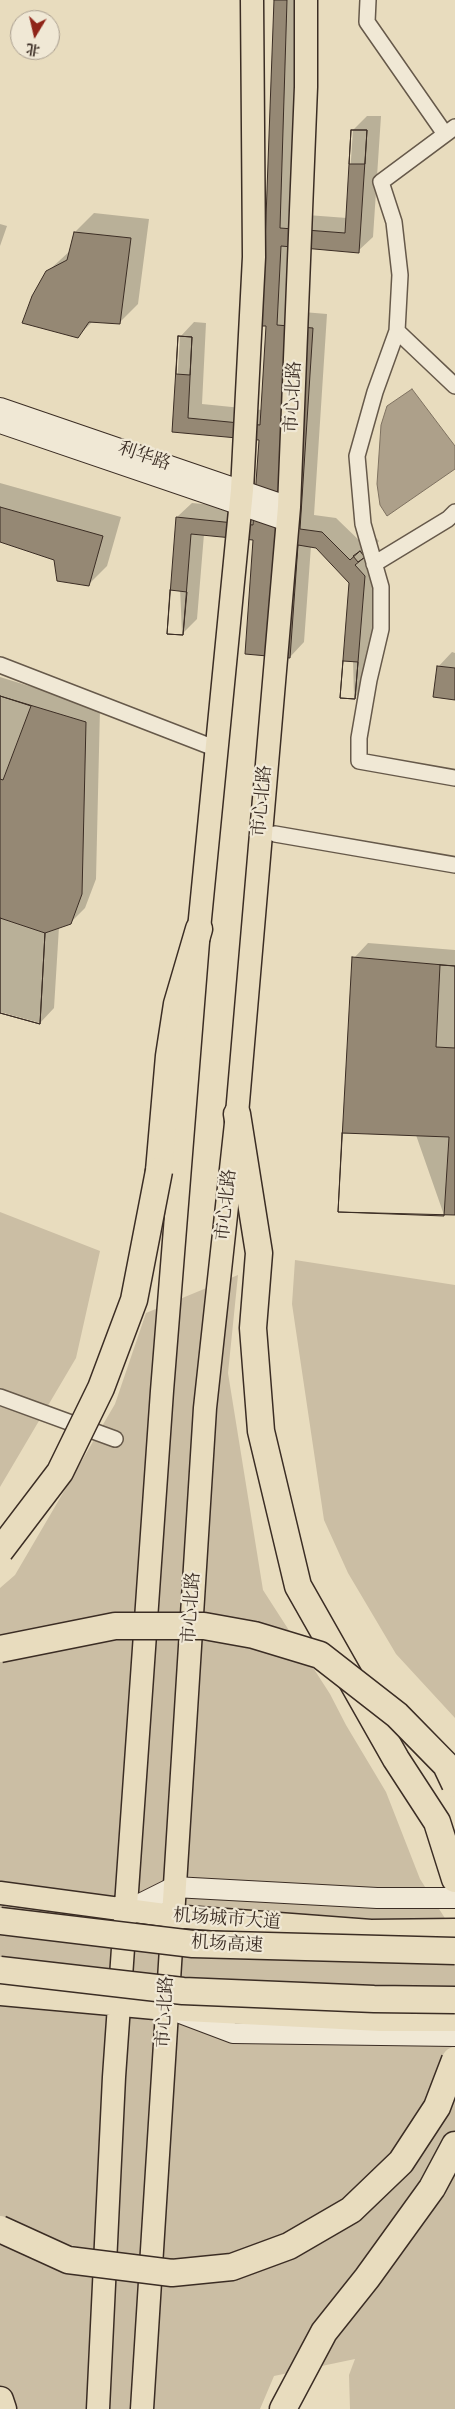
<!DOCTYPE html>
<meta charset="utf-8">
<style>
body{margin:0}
#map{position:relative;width:455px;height:2409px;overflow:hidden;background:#e8dcbe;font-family:Cardo,"Noto Serif SC",serif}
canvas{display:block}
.north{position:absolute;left:10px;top:10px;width:50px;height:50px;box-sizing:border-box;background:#f0e8d5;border:1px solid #a89d8e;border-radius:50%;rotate:189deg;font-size:14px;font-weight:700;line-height:20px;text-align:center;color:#3b2d24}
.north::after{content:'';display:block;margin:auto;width:18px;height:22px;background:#8f2418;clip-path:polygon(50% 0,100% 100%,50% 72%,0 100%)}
</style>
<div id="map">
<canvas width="455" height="2409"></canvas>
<div class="north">北</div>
</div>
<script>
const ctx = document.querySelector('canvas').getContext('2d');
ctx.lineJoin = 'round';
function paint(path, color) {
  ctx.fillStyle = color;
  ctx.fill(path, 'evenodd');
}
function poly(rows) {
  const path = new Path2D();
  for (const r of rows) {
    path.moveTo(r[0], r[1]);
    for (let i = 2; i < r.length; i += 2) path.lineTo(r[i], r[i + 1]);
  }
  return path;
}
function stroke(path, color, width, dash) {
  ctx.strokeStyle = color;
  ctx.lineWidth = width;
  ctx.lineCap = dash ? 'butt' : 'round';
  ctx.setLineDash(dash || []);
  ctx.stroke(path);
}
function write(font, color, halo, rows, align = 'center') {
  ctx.font = font + ' Cardo,"Noto Serif SC",serif';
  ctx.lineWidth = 4.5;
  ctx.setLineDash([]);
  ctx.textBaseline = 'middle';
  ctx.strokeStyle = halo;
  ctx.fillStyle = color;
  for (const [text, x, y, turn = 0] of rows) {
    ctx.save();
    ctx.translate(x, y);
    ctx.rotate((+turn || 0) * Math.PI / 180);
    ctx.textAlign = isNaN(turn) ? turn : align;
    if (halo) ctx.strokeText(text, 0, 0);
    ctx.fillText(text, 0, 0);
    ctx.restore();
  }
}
paint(poly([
 [0,1212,100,1251,76,1358,0,1487],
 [295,1260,455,1285,455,1718,396,1654,348,1573,324,1520,292,1304],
 [238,1275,228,1373,263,1590,330,1694,346,1725,386,1792,420,1879,455,1934,455,2409,350,2409,349,2375,355,2359,274,2376,260,2409,0,2409,0,1588,15,1575,115,1404,146,1313]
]), '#cbbea4');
const water = poly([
 [412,389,455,446,455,469,387,516,380,505,377,484,381,425,387,406,412,389]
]);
paint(water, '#ada08a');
stroke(water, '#7f7261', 1);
paint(poly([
 [275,0,301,0,294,214,347,218,353,130,367,116,381,116,373,237,358,251,294,246,291,311,327,314,314,515,336,518,365,546,375,537,379,541,369,551,379,561,369,683,354,698,351,583,316,547,311,546,304,642,290,657,254,539,204,534,197,619,182,634,177,517,192,503,256,509,260,439,174,431,180,337,194,322,206,323,202,404,262,410,268,325],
 [94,213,149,219,138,304,119,323,93,321,77,337,47,272,71,250,75,232],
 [0,224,7,226,0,246],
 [0,483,121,517,107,566,88,585,55,559,0,541],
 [452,652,455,653,455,699,438,667],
 [0,677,100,708,96,879,85,908,70,923,59,927,54,1008,40,1023,0,1012],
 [368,943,455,950,455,1214,444,1215,354,958]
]), '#0003');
const building = poly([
 [274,0,287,0,280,228,345,233,351,130,367,130,359,253,281,246,277,325,313,328,300,529,322,532,350,560,360,551,365,557,355,565,365,576,355,699,340,698,349,583,316,548,298,545,290,658,245,654,253,540,191,534,183,635,167,634,176,517,253,525,259,440,172,432,178,336,192,337,188,418,260,425,266,326,262,326,274,0],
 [351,130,367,130,365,164,349,164,351,130],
 [74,232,131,238,120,324,89,322,78,338,22,323,32,296,46,271,67,260,74,232],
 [178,336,192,337,190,375,176,374,178,336],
 [0,507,103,536,89,586,57,581,54,560,0,542,0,507],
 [360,551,365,557,358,562,353,556,360,551],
 [170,590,187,592,183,635,167,634,170,590],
 [343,661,358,662,355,699,340,698,343,661],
 [437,666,455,668,455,700,433,697,437,666],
 [0,696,86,722,82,894,71,924,45,933,40,1024,0,1013,0,696],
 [0,696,31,706,3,780,0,779,0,696],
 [0,918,45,933,40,1024,0,1013,0,918],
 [352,957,455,966,455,1215,338,1212,352,957],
 [440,965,455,966,455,1048,436,1047,440,965],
 [342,1133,449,1137,444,1216,338,1212,342,1133]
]);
paint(building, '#958874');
stroke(building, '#3b2d24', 1);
const street = poly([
 [368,0,367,22,445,134],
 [455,127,381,182,394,222,400,275,397,331,375,392,357,456,363,524,381,587,381,629,369,680,359,738,359,761,455,778],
 [397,331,455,386],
 [374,564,448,519,455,512],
 [0,665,217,749],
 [275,834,455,865],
 [0,1397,115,1439]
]);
const secondary = poly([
 [0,408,289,507],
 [0,423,282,519],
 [126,1911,174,1887,377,1898,455,1898],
 [180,2013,233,2033,455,2036]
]);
const primary = poly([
 [0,1893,172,1916,371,1931,455,1930],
 [0,1994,166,2009,380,2020,455,2020],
 [98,2409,114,2077,162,1391,199,929,242,490,254,257,252,0],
 [142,2409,205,1408,237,1114,289,507,306,87,306,0]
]);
const highway = poly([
 [237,1114,259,1253,253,1328,261,1431,298,1586,396,1759,437,1822,455,1879],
 [159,1171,169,1056,177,1004,199,929],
 [0,2400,3,2409],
 [283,2409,324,2332,367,2278,432,2188,455,2145]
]);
stroke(street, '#66594a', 18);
stroke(secondary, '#3b2d24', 22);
stroke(primary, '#3b2d24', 25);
stroke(highway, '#3b2d24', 29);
stroke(street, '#f0e8d5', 15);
stroke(secondary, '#f0e8d5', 20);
stroke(primary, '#e8dcbe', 22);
stroke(highway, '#e8dcbe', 26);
const highwayBridge = poly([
 [0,1551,60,1472,101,1388,134,1300,159,1171],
 [0,1649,115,1626,204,1626,254,1635,320,1655,397,1715,446,1765,455,1784],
 [0,1921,193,1944,455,1951],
 [0,1970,183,1991,374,1999,455,2000],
 [0,2229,68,2260,172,2273,232,2267,289,2246,351,2210,401,2162,437,2107,455,2060]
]);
stroke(highwayBridge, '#3b2d24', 29, []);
stroke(highwayBridge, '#e8dcbe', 26);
write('18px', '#3b2d24', '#f0e8d5', [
 ["市心北路",294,397,-87],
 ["利华路",144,457,19],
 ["市心北路",263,801,-85],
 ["市心北路",227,1205,-84],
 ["市心北路",192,1608,-86],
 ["机场城市大道",227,1920,4],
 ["机场高速",227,1945,3],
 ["市心北路",166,2012,-87]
]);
</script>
